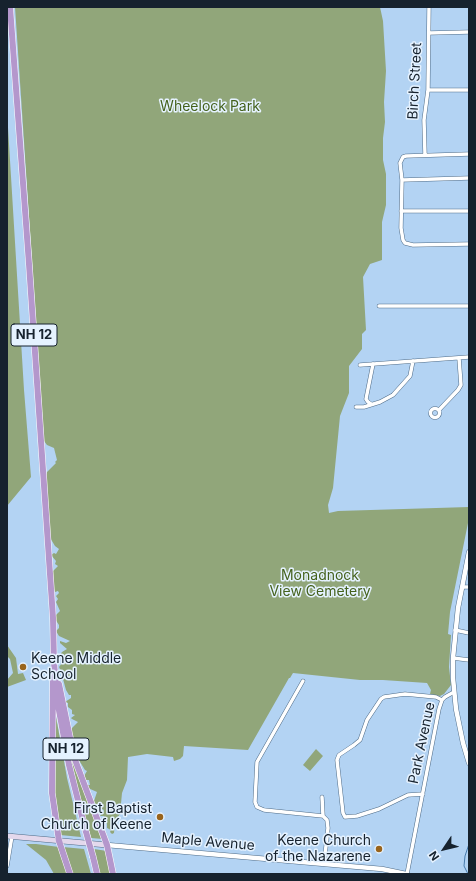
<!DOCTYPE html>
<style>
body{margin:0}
#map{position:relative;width:476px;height:881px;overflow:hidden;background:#b3d3f3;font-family:Inter,sans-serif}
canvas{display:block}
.frame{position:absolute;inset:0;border:8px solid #16222e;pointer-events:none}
.north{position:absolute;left:424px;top:829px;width:40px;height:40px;-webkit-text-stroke:3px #e5f2ff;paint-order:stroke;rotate:235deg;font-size:11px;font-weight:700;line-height:16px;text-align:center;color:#16222e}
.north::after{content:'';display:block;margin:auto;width:14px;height:18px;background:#16222e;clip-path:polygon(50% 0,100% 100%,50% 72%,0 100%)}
</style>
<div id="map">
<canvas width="476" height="881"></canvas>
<div class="frame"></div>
<div class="north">N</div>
</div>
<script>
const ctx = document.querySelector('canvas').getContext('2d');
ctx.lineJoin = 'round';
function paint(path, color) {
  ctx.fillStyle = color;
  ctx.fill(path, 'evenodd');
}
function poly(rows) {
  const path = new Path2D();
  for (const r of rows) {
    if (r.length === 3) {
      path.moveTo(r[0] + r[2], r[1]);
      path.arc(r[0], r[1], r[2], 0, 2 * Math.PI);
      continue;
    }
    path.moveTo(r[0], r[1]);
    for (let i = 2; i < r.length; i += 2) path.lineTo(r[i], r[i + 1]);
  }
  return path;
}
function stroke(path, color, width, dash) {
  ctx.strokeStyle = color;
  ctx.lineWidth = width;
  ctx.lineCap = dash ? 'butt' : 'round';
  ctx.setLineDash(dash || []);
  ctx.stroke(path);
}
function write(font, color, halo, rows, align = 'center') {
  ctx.font = font + ' Inter,sans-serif';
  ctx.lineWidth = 3;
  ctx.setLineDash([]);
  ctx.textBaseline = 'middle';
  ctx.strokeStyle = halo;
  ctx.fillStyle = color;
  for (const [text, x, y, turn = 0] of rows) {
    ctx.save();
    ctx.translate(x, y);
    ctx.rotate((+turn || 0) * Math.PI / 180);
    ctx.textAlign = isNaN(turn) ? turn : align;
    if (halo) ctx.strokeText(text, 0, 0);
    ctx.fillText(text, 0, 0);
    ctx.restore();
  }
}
paint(poly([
 [15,7,380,7,383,21,386,71,384,102,385,122,383,138,383,160,386,174,386,205,382,222,382,260,370,264,363,277,366,330,362,334,362,349,349,366,349,393,340,416,333,488,328,505,329,513,338,511,469,507,469,518,450,612,448,634,451,635,449,667,451,685,444,694,440,696,430,694,431,690,427,683,383,680,360,680,293,673,290,678,289,678,248,750,184,746,183,756,180,759,174,761,173,757,147,754,128,757,127,780,122,793,120,814,115,821,114,833,112,834,110,832,111,830,107,828,107,824,103,819,104,816,100,816,104,811,103,809,99,811,95,806,94,801,97,792,88,788,87,785,90,785,89,780,86,780,84,776,87,771,85,770,77,757,81,755,76,750,70,730,78,722,72,719,71,718,75,715,72,714,72,710,68,707,68,703,65,702,71,698,71,695,69,695,66,690,63,679,66,677,65,673,62,673,59,667,62,663,63,658,60,655,62,652,67,649,60,643,60,641,66,643,70,641,59,636,56,631,59,628,59,625,55,619,56,615,60,611,56,602,58,599,56,596,59,593,58,591,55,592,52,585,53,571,58,566,55,564,56,561,51,555,54,553,56,554,59,549,55,546,49,536,45,478,47,472,56,463,55,462,57,460,54,448,47,445,44,441],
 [7,111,24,390,31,477,7,506],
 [7,645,16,658,18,674,23,673,26,680,7,687,7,680,13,673,10,659,7,656],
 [55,711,67,778,81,837,60,835,55,793],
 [68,743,103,839,91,838,78,791],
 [316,749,323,756,310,771,303,765],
 [26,844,36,844,59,847,68,874,54,874,46,860],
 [63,847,84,849,91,874,72,874],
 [94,849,107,851,112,874,100,874]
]), '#91a67a');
stroke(poly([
 [468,874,464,866,465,856,469,844]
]), '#467aac', 1);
const minor = poly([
 [429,33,469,32],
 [428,90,469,90],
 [469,154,406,156,403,157,400,163,402,180,401,228,403,240,405,243,413,245,469,244],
 [425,155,424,120,428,90,429,7],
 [402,180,469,178],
 [401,211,469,211],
 [379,306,469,306],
 [360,365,469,357],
 [371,404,368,402,366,399,373,364],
 [356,407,364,407,380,402,393,395,410,376,413,361],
 [435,413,4.5],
 [439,410,458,390,461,385,459,358],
 [462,587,469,587],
 [455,630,469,633],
 [453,658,469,660],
 [303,681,257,762,255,802,257,807,264,810,323,816],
 [423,794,408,795,379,809,357,816,345,817,343,813,337,760,339,755,354,745,360,740,367,720,381,699,384,697,405,694,436,697,442,700],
 [322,797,323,816,327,820,328,828,324,864],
 [7,866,12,836],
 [407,874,439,709,442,700,445,697,454,692]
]);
const tertiary = poly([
 [469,552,458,608,453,658,453,678,456,709,463,743,469,763],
 [107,845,382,869,406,874]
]);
const secondary = poly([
 [7,836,107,845]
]);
const trunk = poly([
 [10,7,29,264,53,618,54,663,58,705,69,765,86,832],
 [53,678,52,793,59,841,70,874],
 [59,684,74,757,107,845,113,874],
 [93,857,97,874]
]);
stroke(minor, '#4f6c88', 4.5);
stroke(tertiary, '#4f6c88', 5.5);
stroke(secondary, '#4f6c88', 6);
stroke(trunk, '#fff', 7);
stroke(minor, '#fff', 3.5);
stroke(tertiary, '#fff', 4.5);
stroke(secondary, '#e3d8ec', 5);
stroke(trunk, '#b497cc', 6);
const trunkBridge = poly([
 [86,832,93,857]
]);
stroke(trunkBridge, '#fff', 7, []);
stroke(trunkBridge, '#b497cc', 6);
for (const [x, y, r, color] of [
 [23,667,4,"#99641c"],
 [160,817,4,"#99641c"],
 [379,849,4,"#99641c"]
]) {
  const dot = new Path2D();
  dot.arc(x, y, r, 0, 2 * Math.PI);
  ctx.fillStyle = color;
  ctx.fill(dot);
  stroke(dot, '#e5f2ff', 1.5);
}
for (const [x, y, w] of [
 [34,335,46],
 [66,749,46]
]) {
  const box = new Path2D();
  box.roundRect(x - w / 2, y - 11, w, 22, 3);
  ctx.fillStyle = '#e5f2ff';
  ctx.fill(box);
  stroke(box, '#16222e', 1);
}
write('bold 13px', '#16222e', null, [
 ["NH 12",34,335],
 ["NH 12",66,749]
]);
write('14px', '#16222e', '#e5f2ff', [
 ["Birch Street",415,81,-87],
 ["Park Avenue",422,743,-78],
 ["Maple Avenue",208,842,5]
]);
write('14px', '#45621d', '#e5f2ff', [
 ["Wheelock Park",210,107],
 ["Monadnock",320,576],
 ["View Cemetery",320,592]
]);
write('14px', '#16222e', '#e5f2ff', [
 ["Keene Middle",31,659,"left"],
 ["School",31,675,"left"],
 ["First Baptist",152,809],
 ["Church of Keene",152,825],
 ["Keene Church",371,841],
 ["of the Nazarene",371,857]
], 'right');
</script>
